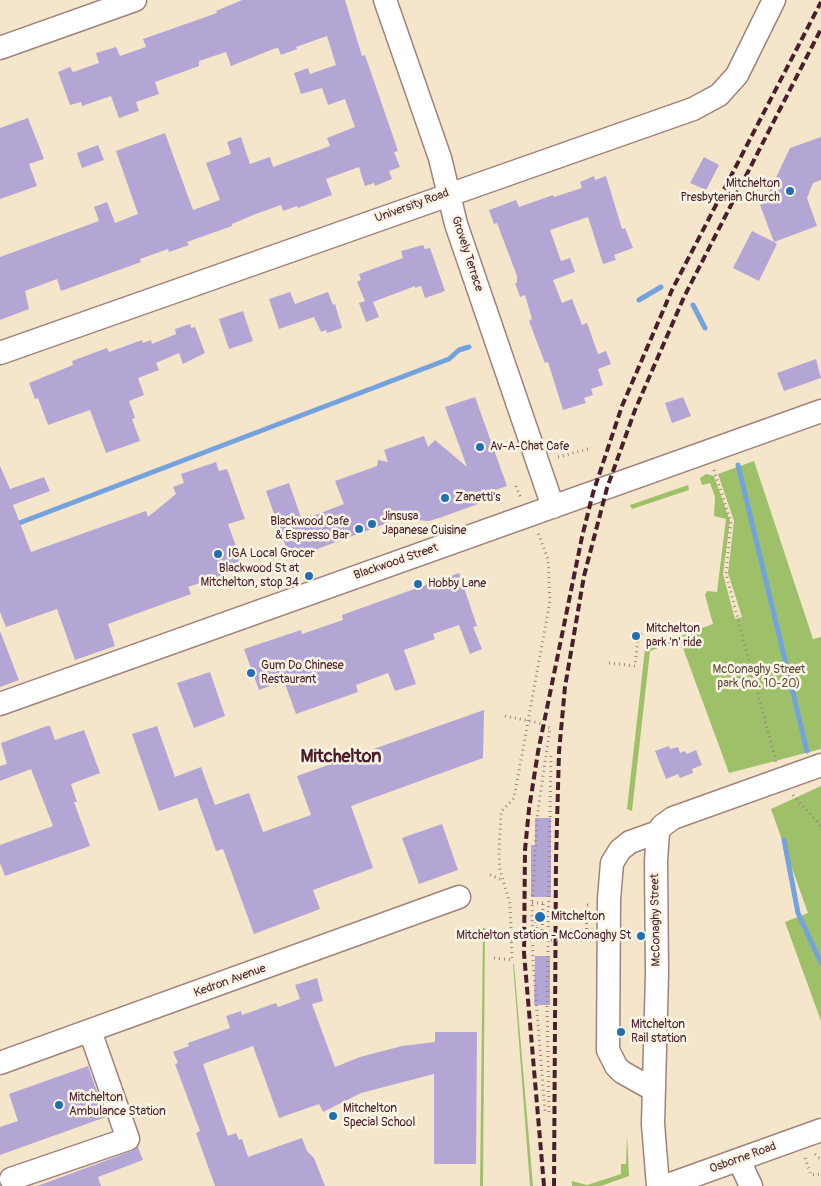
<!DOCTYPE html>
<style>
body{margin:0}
canvas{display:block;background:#f5e6cb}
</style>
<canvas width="821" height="1186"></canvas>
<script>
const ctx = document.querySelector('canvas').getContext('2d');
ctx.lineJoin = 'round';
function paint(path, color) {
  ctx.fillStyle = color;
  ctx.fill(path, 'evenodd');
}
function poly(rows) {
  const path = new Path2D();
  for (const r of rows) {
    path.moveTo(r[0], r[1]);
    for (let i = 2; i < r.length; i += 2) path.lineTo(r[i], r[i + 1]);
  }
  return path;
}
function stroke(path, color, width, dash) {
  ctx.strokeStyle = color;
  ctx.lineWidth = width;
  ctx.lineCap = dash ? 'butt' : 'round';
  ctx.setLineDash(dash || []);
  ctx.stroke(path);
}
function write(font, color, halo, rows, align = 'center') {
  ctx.font = font + ' Pangolin,sans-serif';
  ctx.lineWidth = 5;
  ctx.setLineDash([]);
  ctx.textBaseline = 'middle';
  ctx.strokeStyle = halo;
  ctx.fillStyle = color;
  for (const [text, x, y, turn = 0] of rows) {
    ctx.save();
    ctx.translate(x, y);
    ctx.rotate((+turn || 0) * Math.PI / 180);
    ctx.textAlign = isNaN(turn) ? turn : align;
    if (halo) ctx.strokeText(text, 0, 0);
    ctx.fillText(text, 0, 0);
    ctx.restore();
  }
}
paint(poly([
 [754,461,813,639,821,637,821,749,729,773,680,640,650,651,632,811,627,809,645,649,713,624,705,595,707,591,717,592,726,519,714,516,715,497,710,483,702,485,700,478,706,474,714,476,730,521,723,574,735,619,742,617,728,573,734,521,718,474],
 [688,485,689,490,632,509,630,505],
 [821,786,821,1021,785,922,808,913,771,809],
 [483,928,485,928,483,1186,480,1186],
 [513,964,514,964,533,1186,530,1186],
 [627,1134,629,1176,601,1186,572,1186,572,1181,587,1185,621,1174,621,1164,626,1164]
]), '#9ec069');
stroke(poly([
 [639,300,661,287],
 [693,305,705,328],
 [738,465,807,751],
 [14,525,449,359,459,350,469,347],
 [784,840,798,913,821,963]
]), '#74a2dd', 5);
paint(poly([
 [242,0,345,0,362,56,365,55,398,151,394,152,400,167,389,171,392,179,375,186,374,183,365,186,359,167,326,179,332,195,298,208,297,206,283,211,281,205,253,215,232,224,232,226,187,242,189,245,169,252,168,249,140,259,141,262,61,291,57,279,25,291,29,309,0,320,0,257,99,221,94,207,107,202,115,223,138,214,116,151,165,133,193,210,220,200,206,163,231,154,227,142,241,137,250,164,270,157,273,167,330,146,327,138,355,127,345,99,328,105,322,88,301,94,294,73,308,68,310,74,336,65,327,36,296,47,297,49,281,55,278,48,276,48,231,66,226,52,199,61,199,66,155,82,159,94,136,102,139,111,119,118,111,96,82,106,81,102,70,105,58,72,70,67,73,72,99,63,96,53,116,47,120,56,146,47,143,39,217,13,216,11],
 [28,118,44,159,29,164,37,186,0,199,0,128],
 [821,137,821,180,813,183,807,198,817,226,774,242,777,244,759,281,733,268,752,231,774,242,760,205,764,203,790,148],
 [98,145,104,160,82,168,77,153],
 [704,157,719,165,706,190,690,183],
 [594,176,595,180,606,176,622,229,625,228,633,248,614,255,616,260,603,264,588,217,550,230,561,261,570,258,575,272,553,280,562,303,572,299,582,325,587,323,598,354,606,351,611,364,598,369,603,385,591,389,593,395,584,398,586,403,563,410,548,362,545,363,529,321,532,319,525,295,520,297,515,283,517,283,517,276,497,223,494,224,489,210,516,200,519,207,553,195,554,197,582,188,580,182],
 [423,245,425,249,430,248,445,291,425,298,421,286,415,288,415,286,373,302,379,317,366,322,359,303,365,301,357,282,361,280,359,274,403,258,401,251],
 [290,292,295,304,328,292,333,305,335,304,342,328,327,333,326,330,321,332,314,317,279,329,269,299],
 [243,311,253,341,229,349,219,319],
 [190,324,191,328,195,327,205,353,183,364,179,353,156,363,159,370,138,378,144,395,129,401,135,418,132,419,140,441,106,453,90,410,48,425,38,398,35,399,29,383,73,365,72,361,107,348,109,352,142,340,143,343,151,340,152,344,176,334,175,329],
 [816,359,821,378,784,391,777,373],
 [475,397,507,486,475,497,478,504,442,517,429,521,414,520,412,514,290,559,266,491,289,483,302,520,344,504,335,481,377,466,378,460,388,462,384,450,424,436,428,447,435,440,467,467,445,407],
 [683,397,691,416,672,423,665,403],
 [216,462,219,471,227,469,245,519,228,524,244,568,188,587,191,594,108,624,115,646,75,660,57,609,6,627,0,612,0,466,10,489,44,477,50,491,13,505,31,552,146,511,148,517,176,494,173,487,184,483,181,474],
 [459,573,477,626,473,627,482,649,470,654,459,625,433,634,435,639,404,650,416,684,395,691,388,673,356,685,358,692,296,714,284,681,259,690,244,649,301,630,302,634,343,620,342,615],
 [0,631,19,680,0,687],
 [210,672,225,716,194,728,177,683],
 [484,710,483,758,351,806,373,868,313,890,320,909,254,934,223,849,216,851,197,798,159,811,132,734,157,726,175,777,201,767,215,805,249,793,263,832,311,815,297,776],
 [47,726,50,726,55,740,84,730,100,773,71,784,77,802,74,802,90,846,5,876,0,863,0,845,53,826,31,769,0,781,0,766,7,764,1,743],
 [669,746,670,749,678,747,680,753,685,751,687,754,696,750,702,765,692,769,693,773,680,778,678,774,666,779,655,751],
 [535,818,551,818,551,897,531,897,531,845,535,845],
 [442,824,458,870,419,884,402,838],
 [535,956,550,956,550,1005,534,1005],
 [317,978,323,1001,312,1004,335,1067,360,1057,402,1046,435,1042,435,1032,477,1032,476,1164,434,1164,434,1074,361,1093,323,1112,319,1104,279,1118,253,1046,203,1064,228,1136,236,1133,239,1140,242,1139,248,1157,302,1138,307,1151,314,1158,325,1186,215,1186,196,1133,200,1131,175,1064,178,1063,173,1052,189,1046,188,1043,230,1028,226,1016,241,1011,242,1015,276,1003,278,1007,300,999,295,985],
 [88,1066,106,1117,0,1155,0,1127,18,1121,9,1094],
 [138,1147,143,1160,98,1177,101,1186,37,1186,132,1151]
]), '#b3a6d5');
const minor = poly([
 [385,0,440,158,456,224,553,507],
 [0,48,135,0],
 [0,353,693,109,719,95,737,75,774,0],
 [0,704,821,411],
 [0,1063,459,897],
 [654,1090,622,1072,616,1066,608,1050,609,899,612,863,620,850,630,842,658,832],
 [739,1160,751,1186],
 [11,1179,128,1139,90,1031],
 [658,1186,653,1124,657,973,656,861,658,832,662,826,673,818,821,765],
 [665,1186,821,1130]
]);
stroke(minor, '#a0827b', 25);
stroke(poly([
 [558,457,592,448],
 [714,470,731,522,726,574,776,762],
 [516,486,521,499],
 [609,663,635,666,638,636,654,624],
 [505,716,539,723,550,728,537,818,532,903,533,962,545,1111],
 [793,795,821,826],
 [490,875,502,880],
 [532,903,544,903],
 [536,917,537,940],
 [542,940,543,903],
 [591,940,587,940,586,905,591,905],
 [494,958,512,960,510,904,500,870,499,852,501,812,514,798,550,601,548,559,538,533],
 [549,1112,547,1005,551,755],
 [815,1154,821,1160],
 [805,1158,811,1175,821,1174]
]), '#a0827b', 3, [1, 4]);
stroke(minor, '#fff', 22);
stroke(poly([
 [544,1186,524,953,525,850,529,809,538,752,582,537,593,493,622,406,672,290,821,2],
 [554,1186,556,860,559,752,565,687,584,576,607,488,635,410,684,297,821,29]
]), '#4a1f2b', 4, [8, 4]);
stroke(poly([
 [511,940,587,940]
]), '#a0827b', 3, [1, 4]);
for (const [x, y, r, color] of [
 [790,191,5,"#1f6fb2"],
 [480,447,5,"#1f6fb2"],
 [445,498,5,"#1f6fb2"],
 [372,524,5,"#1f6fb2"],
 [359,529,5,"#1f6fb2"],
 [218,554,5,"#1f6fb2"],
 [309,576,5,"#1f6fb2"],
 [418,584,5,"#1f6fb2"],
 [636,636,5,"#1f6fb2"],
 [251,673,5,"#1f6fb2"],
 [540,917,6,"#1f6fb2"],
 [641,936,5,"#1f6fb2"],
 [621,1032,5,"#1f6fb2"],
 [59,1105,5,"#1f6fb2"],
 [333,1116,5,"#1f6fb2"]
]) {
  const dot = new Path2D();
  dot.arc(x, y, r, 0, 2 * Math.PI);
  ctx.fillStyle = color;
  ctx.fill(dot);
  stroke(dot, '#fcf5e5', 2);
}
write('12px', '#4a1f2b', '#fcf5e5', [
 ["Mitchelton",780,184,"right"],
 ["Presbyterian Church",780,198,"right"],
 ["Av-A-Chat Cafe",490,447],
 ["Zanetti's",455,498],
 ["Jinsusa",382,517],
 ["Japanese Cuisine",382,531],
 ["Blackwood Cafe",349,522,"right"],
 ["& Espresso Bar",349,536,"right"],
 ["IGA Local Grocer",228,554],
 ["Blackwood St at",299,569,"right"],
 ["Mitchelton, stop 34",299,583,"right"],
 ["Hobby Lane",428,584],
 ["Mitchelton",646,629],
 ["park 'n' ride",646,643],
 ["Gum Do Chinese",261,666],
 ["Restaurant",261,680],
 ["Mitchelton",551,917],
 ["Mitchelton station - McConaghy St",631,936,"right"],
 ["Mitchelton",631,1025],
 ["Rail station",631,1039],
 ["Mitchelton",69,1098],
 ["Ambulance Station",69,1112],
 ["Mitchelton",343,1109],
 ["Special School",343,1123]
], 'left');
write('12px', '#4a1f2b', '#fcf5e5', [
 ["University Road",412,206,-20],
 ["Grovely Terrace",467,254,72],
 ["Blackwood Street",396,562,-19],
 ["McConaghy Street",656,920,-91],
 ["Kedron Avenue",230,981,-20],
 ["Osborne Road",743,1158,-20]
]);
write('12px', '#634f3e', '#fcf5e5', [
 ["McConaghy Street",759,670],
 ["park (no. 10-20)",759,684]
]);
write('bold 18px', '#4a1f2b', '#fcf5e5', [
 ["Mitchelton",341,757]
]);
</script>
